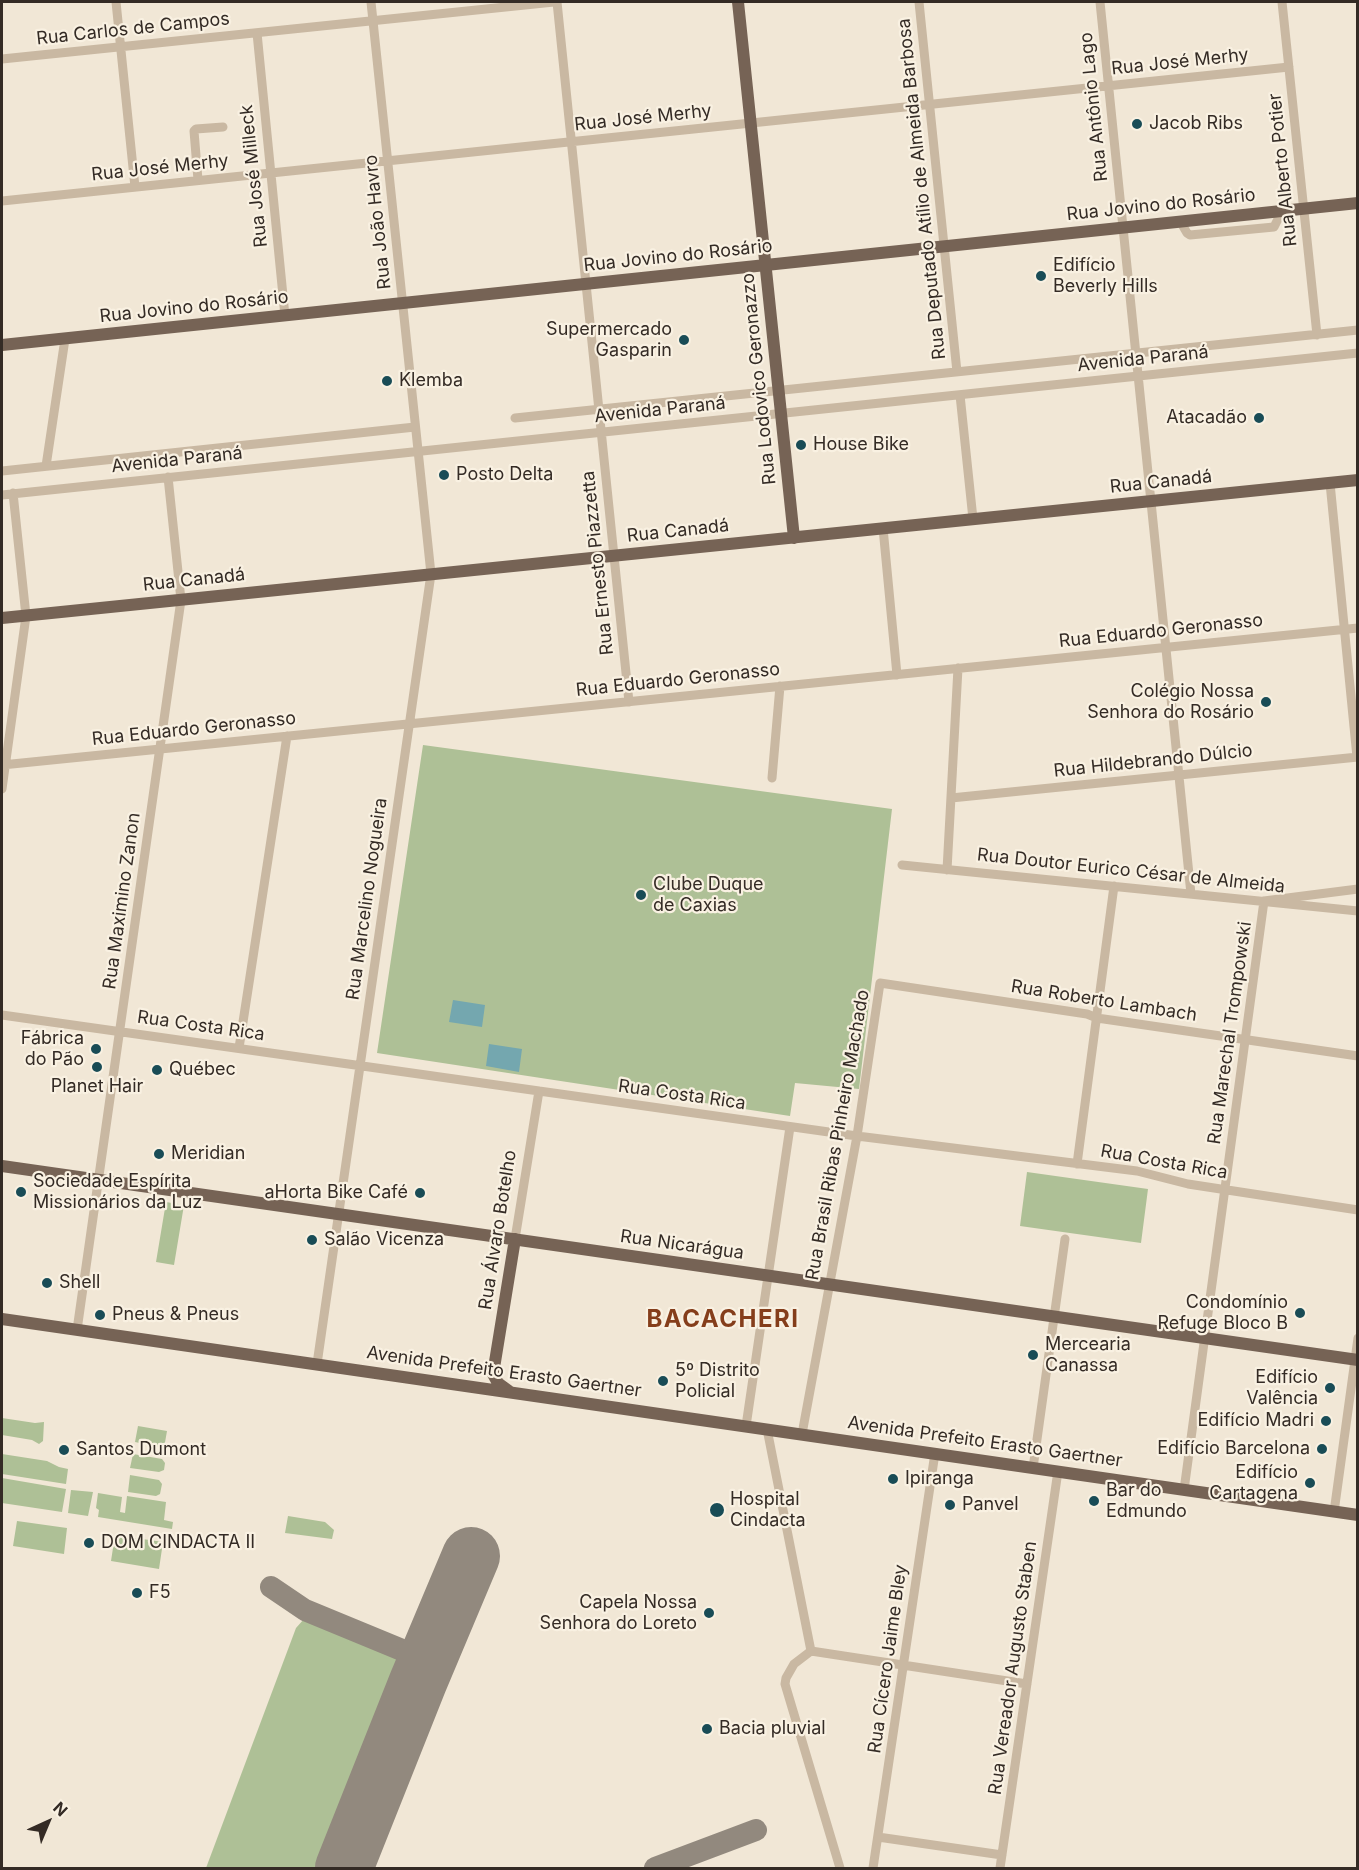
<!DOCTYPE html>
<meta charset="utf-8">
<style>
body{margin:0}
#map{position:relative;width:1359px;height:1870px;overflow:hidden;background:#f1e7d6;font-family:Inter,sans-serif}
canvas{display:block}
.frame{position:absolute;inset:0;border:3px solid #342b25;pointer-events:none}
.north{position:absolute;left:18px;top:1792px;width:60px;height:60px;-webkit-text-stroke:4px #f9f1e2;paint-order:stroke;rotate:44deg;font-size:16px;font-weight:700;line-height:24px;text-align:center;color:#342b25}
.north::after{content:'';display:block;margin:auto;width:21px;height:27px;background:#342b25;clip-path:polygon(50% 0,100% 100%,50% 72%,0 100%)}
</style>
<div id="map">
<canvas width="1359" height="1870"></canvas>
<div class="frame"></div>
<div class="north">N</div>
</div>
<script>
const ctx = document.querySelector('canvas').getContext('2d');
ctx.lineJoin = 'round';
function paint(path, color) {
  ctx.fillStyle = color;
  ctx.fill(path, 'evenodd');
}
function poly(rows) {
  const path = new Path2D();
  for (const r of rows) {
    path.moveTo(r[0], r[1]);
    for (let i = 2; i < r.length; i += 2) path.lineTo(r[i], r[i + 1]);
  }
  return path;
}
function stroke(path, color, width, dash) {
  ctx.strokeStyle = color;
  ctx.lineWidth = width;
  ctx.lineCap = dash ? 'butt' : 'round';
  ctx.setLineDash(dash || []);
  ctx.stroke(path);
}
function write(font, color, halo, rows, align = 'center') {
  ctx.font = font + ' Inter,sans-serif';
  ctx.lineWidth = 4.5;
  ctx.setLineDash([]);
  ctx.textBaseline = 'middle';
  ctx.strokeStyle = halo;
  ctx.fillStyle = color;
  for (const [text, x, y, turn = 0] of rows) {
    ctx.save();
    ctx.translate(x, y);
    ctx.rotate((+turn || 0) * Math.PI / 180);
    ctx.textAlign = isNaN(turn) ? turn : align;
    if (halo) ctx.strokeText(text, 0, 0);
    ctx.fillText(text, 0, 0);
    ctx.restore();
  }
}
paint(poly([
 [423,745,892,809,859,1089,795,1083,790,1116,377,1053],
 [1027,1172,1148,1189,1141,1243,1020,1226],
 [166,1202,184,1205,174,1265,156,1262],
 [2,1418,35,1423,44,1422,43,1441,39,1444,32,1440,2,1435],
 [138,1426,167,1431,164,1448,135,1442],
 [2,1454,47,1461,59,1467,68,1469,66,1484,2,1474],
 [133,1454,162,1459,165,1463,164,1470,159,1472,130,1468],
 [130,1475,159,1480,162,1484,160,1494,156,1496,128,1492],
 [2,1478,66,1489,62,1512,2,1503],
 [71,1490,93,1492,88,1516,68,1513],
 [98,1493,122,1497,120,1512,125,1513,127,1496,166,1502,164,1520,173,1522,172,1529,98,1517,99,1510,96,1508],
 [288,1516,325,1522,334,1530,332,1539,285,1533],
 [17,1521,67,1528,64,1554,13,1546],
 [115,1535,163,1542,159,1569,111,1561],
 [304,1619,402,1654,408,1662,325,1868,206,1868,296,1628]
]), '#aec096');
paint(poly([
 [453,1000,485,1005,482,1027,449,1022],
 [489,1044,522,1049,519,1072,486,1066]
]), '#74a7af');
stroke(poly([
 [271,1587,305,1610,402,1650,410,1657,415,1666,418,1682],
 [655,1868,756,1830]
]), '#92897e', 22);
stroke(poly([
 [344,1868,418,1682,471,1556]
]), '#92897e', 58);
stroke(poly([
 [116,2,135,187],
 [557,2,629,702],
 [919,2,957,372],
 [1100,2,1191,894],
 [1282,2,1317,335],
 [257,33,285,316],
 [2,59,554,2],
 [198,180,194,131,196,129,223,127],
 [2,201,1289,67],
 [1180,221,1187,233,1190,235,1274,227,1282,211],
 [960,395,973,519],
 [515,418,1358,330],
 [46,466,65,339],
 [2,471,415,427],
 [1330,483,1357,757],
 [2,495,1358,353],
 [883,528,897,675],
 [2,765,1358,628],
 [772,778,780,686],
 [2,789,26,616,13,493],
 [951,798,1358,757],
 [902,865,1358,911],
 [947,870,958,668],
 [2,1015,857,1136,1137,1171,1188,1184,1358,1210],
 [239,1048,287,736],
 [1077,1164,1114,886],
 [515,1239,539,1091],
 [77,1330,181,600,168,477],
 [317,1364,431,574,371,2],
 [746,1426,790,1127],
 [767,1429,811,1651],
 [802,1434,857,1136,880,983,1087,1014,1097,1018,1358,1056],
 [1033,1468,1065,1239],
 [1184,1490,1264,901,1358,889],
 [1334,1512,1358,1338],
 [811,1651,794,1664,786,1678,785,1684,840,1868],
 [811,1651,1027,1684],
 [878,1837,1002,1855],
 [873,1868,935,1453],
 [1000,1868,1058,1471]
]), '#c9b8a2', 9);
stroke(poly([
 [738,2,794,538],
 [2,345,1358,203],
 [2,618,1358,480],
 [2,1166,1358,1360],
 [2,1319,1358,1515],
 [509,1391,498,1383,493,1374,515,1239]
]), '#766355', 12);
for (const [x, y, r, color] of [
 [1137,124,6,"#194c56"],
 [1041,276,6,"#194c56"],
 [684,340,6,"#194c56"],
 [387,381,6,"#194c56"],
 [1259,418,6,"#194c56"],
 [801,445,6,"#194c56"],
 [444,475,6,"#194c56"],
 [1266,702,6,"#194c56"],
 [641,895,6,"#194c56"],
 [96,1049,6,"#194c56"],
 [97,1067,6,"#194c56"],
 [157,1070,6,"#194c56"],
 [159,1154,6,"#194c56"],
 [21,1192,6,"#194c56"],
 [420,1193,6,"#194c56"],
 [312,1240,6,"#194c56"],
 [47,1283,6,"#194c56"],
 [1300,1313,6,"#194c56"],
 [100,1315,6,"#194c56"],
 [1033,1355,6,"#194c56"],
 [663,1381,6,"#194c56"],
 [1330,1388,6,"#194c56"],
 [1326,1421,6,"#194c56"],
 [1322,1449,6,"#194c56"],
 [64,1450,6,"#194c56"],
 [893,1479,6,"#194c56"],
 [1310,1483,6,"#194c56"],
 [1094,1501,6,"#194c56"],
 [950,1505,6,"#194c56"],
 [717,1510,8,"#194c56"],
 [89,1543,6,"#194c56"],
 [137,1593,6,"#194c56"],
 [709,1613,6,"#194c56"],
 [707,1729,6,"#194c56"]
]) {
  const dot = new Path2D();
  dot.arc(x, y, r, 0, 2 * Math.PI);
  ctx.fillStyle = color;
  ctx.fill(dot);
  stroke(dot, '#f9f1e2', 2);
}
write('18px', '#342b25', '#f9f1e2', [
 ["Rua Carlos de Campos",133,29,-6],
 ["Rua José Merhy",1180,62,-6],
 ["Rua Antônio Lago",1094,107,-96],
 ["Rua José Merhy",643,118,-6],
 ["Rua José Merhy",160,168,-6],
 ["Rua Alberto Potier",1283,170,-96],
 ["Rua José Milleck",254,176,-96],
 ["Rua Deputado Atílio de Almeida Barbosa",922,189,-96],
 ["Rua Jovino do Rosário",1161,205,-6],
 ["Rua João Havro",378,222,-96],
 ["Rua Jovino do Rosário",678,256,-6],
 ["Rua Jovino do Rosário",194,307,-6],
 ["Avenida Paraná",1143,359,-6],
 ["Rua Lodovico Geronazzo",759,379,-96],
 ["Avenida Paraná",660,410,-6],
 ["Avenida Paraná",177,460,-6],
 ["Rua Canadá",1161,482,-6],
 ["Rua Canadá",678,531,-6],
 ["Rua Ernesto Piazzetta",598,563,-96],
 ["Rua Canadá",194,580,-6],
 ["Rua Eduardo Geronasso",1161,631,-6],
 ["Rua Eduardo Geronasso",678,680,-6],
 ["Rua Eduardo Geronasso",194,729,-6],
 ["Rua Hildebrando Dúlcio",1153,761,-6],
 ["Rua Doutor Eurico César de Almeida",1131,871,6],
 ["Rua Marcelino Nogueira",367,899,-82],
 ["Rua Maximino Zanon",122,901,-82],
 ["Rua Roberto Lambach",1104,1001,9],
 ["Rua Costa Rica",201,1026,8],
 ["Rua Marechal Trompowski",1230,1033,-82],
 ["Rua Costa Rica",682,1095,8],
 ["Rua Brasil Ribas Pinheiro Machado",838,1135,-80],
 ["Rua Costa Rica",1164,1162,10],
 ["Rua Álvaro Botelho",498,1230,-81],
 ["Rua Nicarágua",682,1245,8],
 ["Avenida Prefeito Erasto Gaertner",504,1372,8],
 ["Avenida Prefeito Erasto Gaertner",985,1442,8],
 ["Rua Cícero Jaime Bley",888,1659,-82],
 ["Rua Vereador Augusto Staben",1013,1668,-82]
]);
write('18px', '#342b25', '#f9f1e2', [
 ["Jacob Ribs",1149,124],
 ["Edifício",1053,266],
 ["Beverly Hills",1053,287],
 ["Supermercado",672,330,"right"],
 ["Gasparin",672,351,"right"],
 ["Klemba",399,381],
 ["Atacadão",1247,418,"right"],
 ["House Bike",813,445],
 ["Posto Delta",456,475],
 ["Colégio Nossa",1254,692,"right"],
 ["Senhora do Rosário",1254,713,"right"],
 ["Clube Duque",653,885],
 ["de Caxias",653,906],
 ["Fábrica",84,1039,"right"],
 ["do Pão",84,1060,"right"],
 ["Québec",169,1070],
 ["Planet Hair",97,1087,"center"],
 ["Meridian",171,1154],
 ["Sociedade Espírita",33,1182],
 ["Missionários da Luz",33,1203],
 ["aHorta Bike Café",408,1193,"right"],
 ["Salão Vicenza",324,1240],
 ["Shell",59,1283],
 ["Condomínio",1288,1303,"right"],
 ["Refuge Bloco B",1288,1324,"right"],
 ["Pneus & Pneus",112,1315],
 ["Mercearia",1045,1345],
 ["Canassa",1045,1366],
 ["5º Distrito",675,1371],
 ["Policial",675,1392],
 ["Edifício",1318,1378,"right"],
 ["Valência",1318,1399,"right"],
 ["Edifício Madri",1314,1421,"right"],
 ["Edifício Barcelona",1310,1449,"right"],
 ["Santos Dumont",76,1450],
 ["Edifício",1298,1473,"right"],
 ["Cartagena",1298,1494,"right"],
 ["Ipiranga",905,1479],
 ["Bar do",1106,1491],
 ["Edmundo",1106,1512],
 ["Hospital",730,1500],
 ["Cindacta",730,1521],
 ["Panvel",962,1505],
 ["DOM CINDACTA II",101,1543],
 ["F5",149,1593],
 ["Capela Nossa",697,1603,"right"],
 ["Senhora do Loreto",697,1624,"right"],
 ["Bacia pluvial",719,1729]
], 'left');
ctx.letterSpacing = '1.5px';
write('bold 24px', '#853e1b', '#f9f1e2', [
 ["BACACHERI",723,1320]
]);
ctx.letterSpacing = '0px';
</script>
